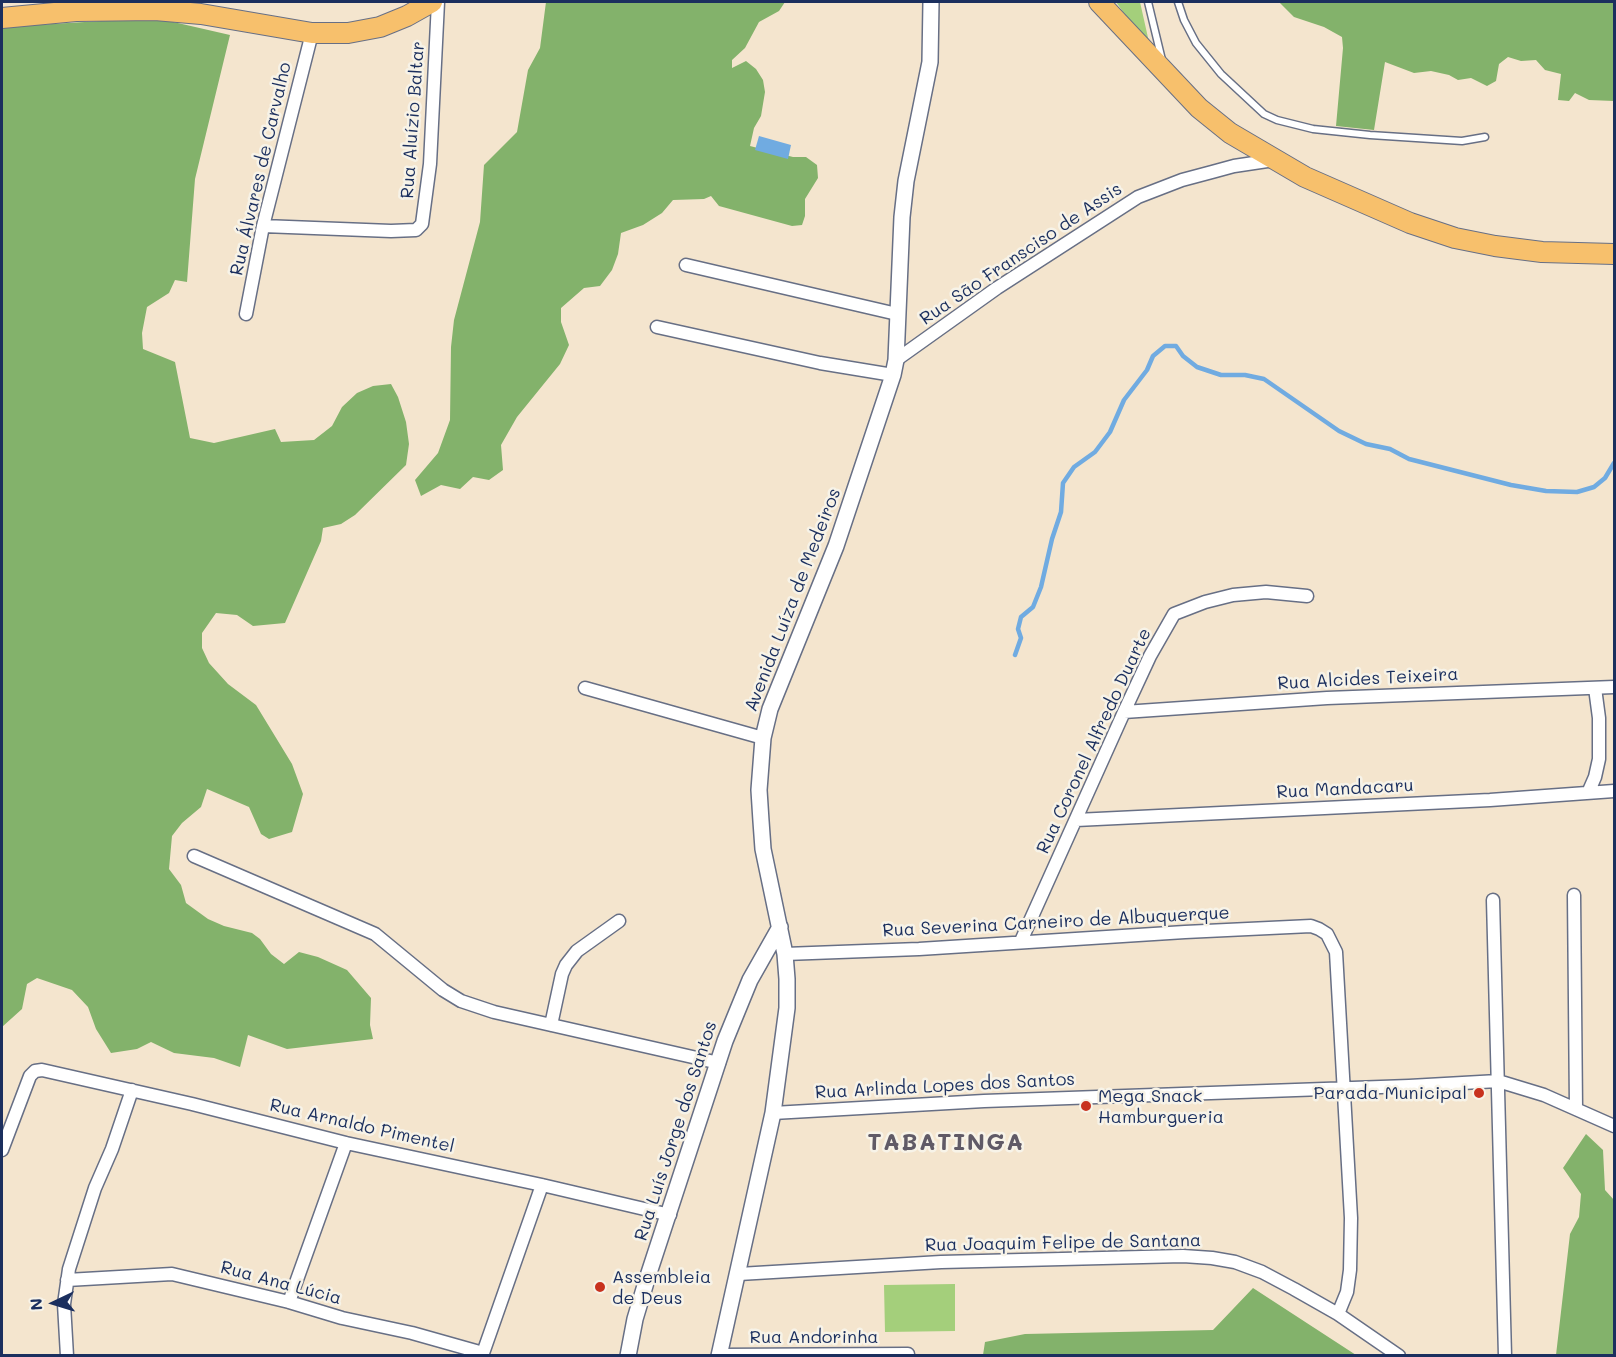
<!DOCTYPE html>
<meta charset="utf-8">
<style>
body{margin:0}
#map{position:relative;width:1616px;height:1357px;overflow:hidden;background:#f4e5ce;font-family:Mali,sans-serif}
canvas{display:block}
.frame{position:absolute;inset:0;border:3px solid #1b2f5e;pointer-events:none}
.north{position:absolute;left:24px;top:1273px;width:60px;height:60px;-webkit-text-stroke:4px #f7f3e8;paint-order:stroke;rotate:266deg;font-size:16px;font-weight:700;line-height:24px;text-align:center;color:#1b2f5e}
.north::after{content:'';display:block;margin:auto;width:21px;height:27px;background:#1b2f5e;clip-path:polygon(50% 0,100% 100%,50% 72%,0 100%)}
</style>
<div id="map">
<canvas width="1616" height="1357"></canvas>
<div class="frame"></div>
<div class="north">N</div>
</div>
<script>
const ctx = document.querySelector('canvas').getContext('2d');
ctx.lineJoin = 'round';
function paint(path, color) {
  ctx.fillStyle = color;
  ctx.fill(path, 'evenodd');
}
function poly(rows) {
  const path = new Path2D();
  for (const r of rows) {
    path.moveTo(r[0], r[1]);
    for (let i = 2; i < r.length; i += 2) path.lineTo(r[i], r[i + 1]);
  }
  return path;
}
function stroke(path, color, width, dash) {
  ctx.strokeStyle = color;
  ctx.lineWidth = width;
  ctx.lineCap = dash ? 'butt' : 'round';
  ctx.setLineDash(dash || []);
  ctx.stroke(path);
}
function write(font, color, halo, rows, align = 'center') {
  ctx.font = font + ' Mali,sans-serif';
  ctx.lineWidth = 5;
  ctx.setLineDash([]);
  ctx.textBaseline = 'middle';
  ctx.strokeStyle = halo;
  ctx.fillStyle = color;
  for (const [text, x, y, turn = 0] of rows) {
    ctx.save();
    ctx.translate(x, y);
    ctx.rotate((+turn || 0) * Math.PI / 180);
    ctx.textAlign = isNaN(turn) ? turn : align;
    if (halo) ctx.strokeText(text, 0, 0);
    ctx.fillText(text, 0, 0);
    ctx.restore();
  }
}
paint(poly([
 [1116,2,1140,2,1151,51],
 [955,1284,955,1331,885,1332,884,1285]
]), '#a4cf7b');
paint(poly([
 [546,2,801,2,785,2,779,11,759,22,745,48,732,60,732,68,746,61,756,69,763,80,765,92,761,116,754,128,750,146,793,157,806,157,817,165,818,178,805,199,805,216,802,225,792,226,719,206,711,196,704,199,673,200,662,213,643,225,621,233,618,254,612,270,600,286,584,288,561,308,561,322,569,345,560,364,517,417,501,445,503,470,489,480,473,477,460,489,441,485,421,496,415,480,438,453,450,420,451,347,454,320,480,222,484,165,517,132,528,70,540,48],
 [1279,2,1614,2,1614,101,1589,100,1575,93,1569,101,1558,100,1561,74,1545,70,1536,60,1521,61,1508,57,1499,64,1496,81,1487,86,1471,78,1458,80,1449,75,1431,71,1414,73,1385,62,1374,130,1336,126,1343,48,1342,37,1324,27,1294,17],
 [101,21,169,21,230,35,195,179,187,282,175,280,169,293,147,307,142,333,143,349,175,362,190,438,214,443,275,429,281,442,314,440,332,426,342,407,357,393,373,386,391,384,398,397,406,422,409,444,406,465,355,515,341,524,323,528,321,541,285,623,253,626,237,615,216,613,202,633,202,648,209,663,228,684,256,705,292,764,303,794,292,832,269,839,261,834,249,807,207,789,201,807,182,823,172,836,169,869,181,885,186,903,208,919,224,926,252,933,260,939,271,954,284,964,299,952,318,957,347,970,371,998,370,1025,373,1039,287,1049,248,1035,240,1067,214,1058,174,1053,151,1042,137,1049,111,1053,96,1029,88,1007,72,990,37,978,27,984,22,1009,2,1027,2,27],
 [1586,1134,1603,1150,1605,1190,1614,1200,1614,1355,1556,1355,1570,1234,1579,1217,1581,1194,1563,1168],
 [1253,1288,1356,1355,983,1355,985,1342,1025,1334,1213,1330]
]), '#83b26b');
paint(poly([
 [759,136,791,145,788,159,755,150]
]), '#70abe1');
stroke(poly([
 [1015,655,1021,638,1018,629,1021,617,1033,607,1041,587,1052,539,1061,512,1063,483,1074,467,1095,452,1110,432,1124,400,1147,370,1153,356,1165,346,1176,346,1183,356,1197,367,1221,375,1245,375,1264,379,1339,431,1366,444,1390,449,1409,459,1511,485,1546,491,1577,492,1594,487,1605,478,1614,463]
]), '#70abe1', 4.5);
const service = poly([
 [1148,2,1162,60],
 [1178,2,1184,20,1196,43,1221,74,1264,114,1277,120,1313,129,1370,135,1462,141,1485,137]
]);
const minor = poly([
 [263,226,391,231,416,230,422,224,430,164,438,2],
 [686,265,897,314],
 [246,314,263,226,312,33],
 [657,327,820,363,893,375],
 [896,360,997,288,1138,197,1182,180,1212,172,1234,166,1274,160],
 [585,688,763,738],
 [1124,712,1327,698,1614,687],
 [1588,793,1595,777,1599,759,1599,718,1595,688],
 [1076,820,1490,800,1614,791],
 [194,856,375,934,443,990,461,1001,494,1012,719,1063],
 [1574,895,1576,1109],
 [1493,900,1505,1356],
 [1021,941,1124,712,1150,656,1174,614,1205,602,1233,595,1266,592,1307,596],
 [785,954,919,949,1185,932,1311,926,1319,929,1327,934,1336,952,1351,1218,1350,1270,1347,1292,1338,1314],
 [551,1025,562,974,566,965,577,951,619,921],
 [773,1113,984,1101,1409,1086,1498,1081,1544,1095,1614,1126],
 [2,1150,30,1076,35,1071,42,1070,192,1104,346,1143,542,1185,670,1215],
 [739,1274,941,1262,1183,1256,1212,1258,1235,1262,1262,1272,1294,1289,1338,1314,1399,1356],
 [67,1280,172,1274,289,1302,342,1318,412,1333,483,1353],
 [289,1302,346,1143],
 [719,1355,908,1354],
 [67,1356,64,1304,69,1269,95,1188,112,1149,132,1090],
 [482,1356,542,1185]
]);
const tertiary = poly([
 [628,1356,635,1319,647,1279,725,1041,750,980,780,927],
 [719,1356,773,1113,787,1008,787,979,785,954,763,849,761,821,759,790,763,738,770,709,836,546,893,375,896,360,902,217,906,181,930,62,931,2]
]);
const primary = poly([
 [1099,2,1199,108,1230,133,1305,177,1410,223,1455,238,1495,246,1542,252,1614,254],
 [2,18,76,11,155,10,201,14,312,33,348,33,380,27,407,16,432,2]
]);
stroke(service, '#676f85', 9);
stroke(minor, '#676f85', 15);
stroke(tertiary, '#676f85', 18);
stroke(primary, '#676f85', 22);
stroke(service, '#fff', 6);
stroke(minor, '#fff', 12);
stroke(tertiary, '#fff', 15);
stroke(primary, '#f7c06c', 20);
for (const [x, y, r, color] of [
 [1479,1093,6,"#c8321e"],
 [1086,1106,6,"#c8321e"],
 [600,1287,6,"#c8321e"]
]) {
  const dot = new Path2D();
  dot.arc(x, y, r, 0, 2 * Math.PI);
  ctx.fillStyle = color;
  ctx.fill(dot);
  stroke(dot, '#f7f3e8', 2);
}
write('18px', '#1b2f5e', '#f7f3e8', [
 ["Rua Aluízio Baltar",413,120,-86],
 ["Rua Álvares de Carvalho",261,169,-77],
 ["Rua São Fransciso de Assis",1021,254,-34],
 ["Avenida Luíza de Medeiros",793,600,-69],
 ["Rua Alcides Teixeira",1368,679,-3],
 ["Rua Coronel Alfredo Duarte",1094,741,-65],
 ["Rua Mandacaru",1345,789,-3],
 ["Rua Severina Carneiro de Albuquerque",1056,922,-3],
 ["Rua Arlinda Lopes dos Santos",945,1086,-3],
 ["Rua Arnaldo Pimentel",362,1126,13],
 ["Rua Luís Jorge dos Santos",676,1131,-72],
 ["Rua Joaquim Felipe de Santana",1063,1243,-1],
 ["Rua Ana Lúcia",281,1283,15],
 ["Rua Andorinha",814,1337]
]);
write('18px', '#1b2f5e', '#f7f3e8', [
 ["Parada Municipal",1467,1093,"right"],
 ["Mega Snack",1098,1096],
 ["Hamburgueria",1098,1117],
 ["Assembleia",612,1277],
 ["de Deus",612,1298]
], 'left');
ctx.letterSpacing = '1.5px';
write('bold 24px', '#605a66', '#f7f3e8', [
 ["TABATINGA",946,1143]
]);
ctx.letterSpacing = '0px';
</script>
